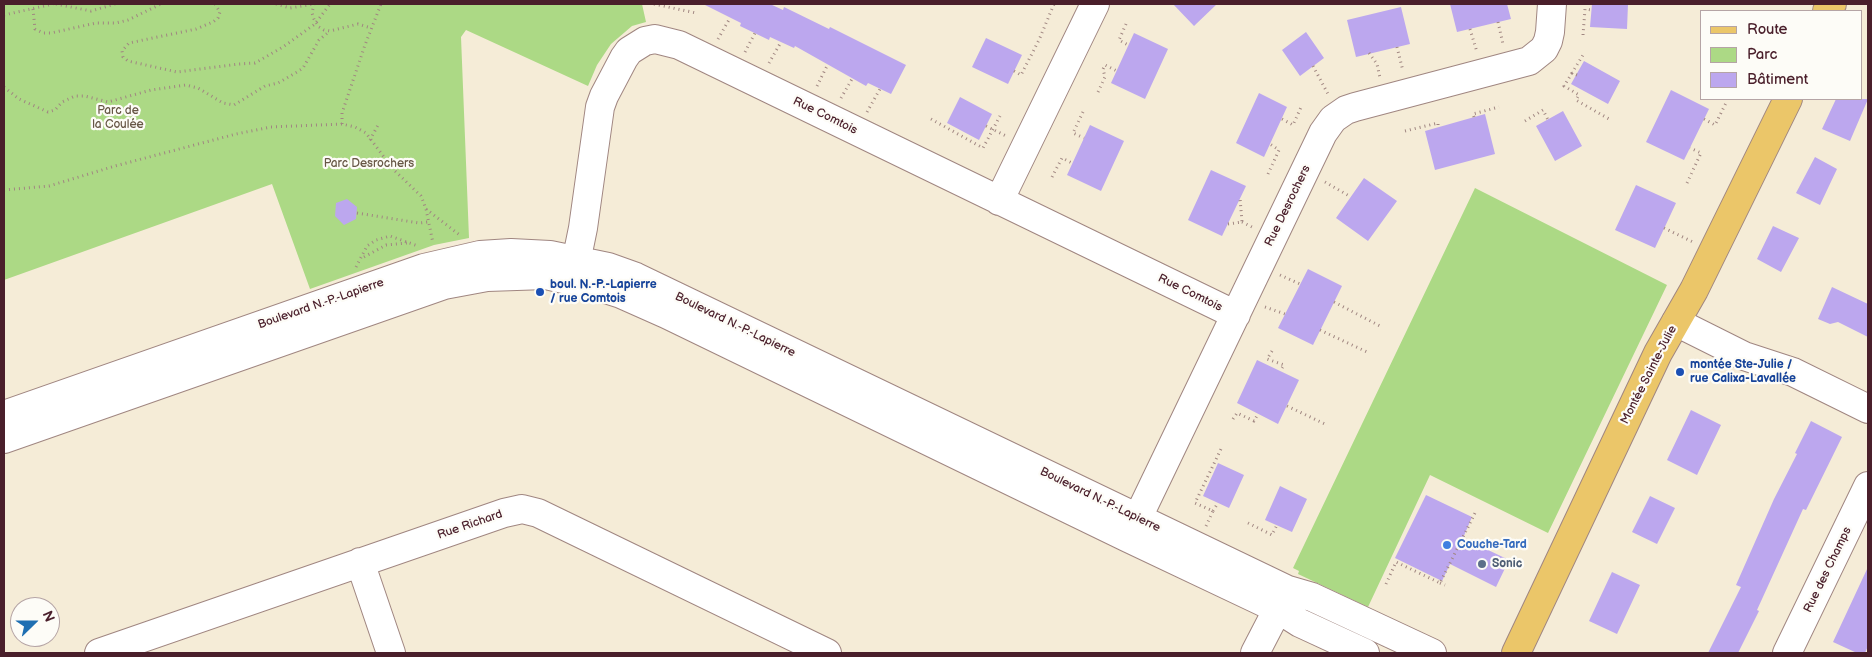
<!DOCTYPE html>
<meta charset="utf-8">
<style>
body{margin:0}
#map{position:relative;width:1872px;height:657px;overflow:hidden;background:#f5ecd7;font-family:"Balsamiq Sans",sans-serif}
canvas{display:block}
.frame{position:absolute;inset:0;border:5px solid #4a1f2b;pointer-events:none}
.legend{position:absolute;left:1700px;top:10px;width:162px;height:90px;box-sizing:border-box;background:#fdfcf7;border:1px solid #b5a4a5;margin:0;padding:6px 9px;list-style:none;font-size:15px;color:#4a1f2b}
.legend li{display:flex;align-items:center;gap:10px;height:25px}
.legend b{width:25px;border:1px solid #b5a4a5}
.north{position:absolute;left:10px;top:597px;width:50px;height:50px;box-sizing:border-box;background:#fdfcf7;border:1px solid #b5a4a5;border-radius:50%;rotate:68deg;font-size:14px;font-weight:700;line-height:20px;text-align:center;color:#4a1f2b}
.north::after{content:'';display:block;margin:auto;width:18px;height:22px;background:#1f6fb2;clip-path:polygon(50% 0,100% 100%,50% 72%,0 100%)}
</style>
<div id="map">
<canvas width="1872" height="657"></canvas>
<div class="frame"></div>
<ul class="legend">
<li><b style="height:6px;background:#ebc669"></b>Route</li>
<li><b style="height:14px;background:#acd985"></b>Parc</li>
<li><b style="height:14px;background:#bca7ee"></b>Bâtiment</li>
</ul>
<div class="north">N</div>
</div>
<script>
const ctx = document.querySelector('canvas').getContext('2d');
ctx.lineJoin = 'round';
function paint(path, color) {
  ctx.fillStyle = color;
  ctx.fill(path, 'evenodd');
}
function poly(rows) {
  const path = new Path2D();
  for (const r of rows) {
    path.moveTo(r[0], r[1]);
    for (let i = 2; i < r.length; i += 2) path.lineTo(r[i], r[i + 1]);
  }
  return path;
}
function stroke(path, color, width, dash) {
  ctx.strokeStyle = color;
  ctx.lineWidth = width;
  ctx.lineCap = dash ? 'butt' : 'round';
  ctx.setLineDash(dash || []);
  ctx.stroke(path);
}
function write(font, color, halo, rows, align = 'center') {
  ctx.font = font + ' "Balsamiq Sans",sans-serif';
  ctx.lineWidth = 4.5;
  ctx.setLineDash([]);
  ctx.textBaseline = 'middle';
  ctx.strokeStyle = halo;
  ctx.fillStyle = color;
  for (const [text, x, y, turn = 0] of rows) {
    ctx.save();
    ctx.translate(x, y);
    ctx.rotate((+turn || 0) * Math.PI / 180);
    ctx.textAlign = isNaN(turn) ? turn : align;
    if (halo) ctx.strokeText(text, 0, 0);
    ctx.fillText(text, 0, 0);
    ctx.restore();
  }
}
paint(poly([
 [4,4,642,4,646,22,632,26,611,44,597,65,588,86,466,30,461,37,469,238,434,245,310,289,272,184,4,280],
 [1475,188,1667,285,1548,533,1430,475,1368,607,1298,574,1299,571,1293,568]
]), '#acd985');
paint(poly([
 [703,4,770,4,783,10,784,7,829,29,830,27,906,65,891,94,868,83,866,86,795,46,794,48,770,37,769,40,740,26,741,23],
 [1173,4,1217,4,1194,26],
 [1450,4,1507,4,1511,19,1457,32],
 [1592,4,1628,4,1627,29,1590,27],
 [1401,7,1410,44,1356,57,1347,20],
 [1306,32,1324,58,1300,76,1282,50],
 [1134,33,1168,49,1145,99,1111,83],
 [986,38,1022,55,1008,84,972,67],
 [1584,61,1620,81,1608,104,1571,84],
 [1671,90,1709,109,1684,160,1646,142],
 [1259,93,1287,107,1264,157,1236,143],
 [960,97,992,114,979,140,947,123],
 [1836,99,1868,99,1850,141,1822,129],
 [1563,111,1582,146,1555,161,1536,126],
 [1485,114,1495,154,1435,170,1425,131],
 [1090,125,1124,141,1101,191,1067,175],
 [1815,157,1837,169,1820,205,1796,193],
 [1211,170,1246,186,1222,236,1188,220],
 [1364,178,1397,201,1368,241,1336,218],
 [1636,185,1676,203,1655,248,1615,230],
 [347,199,357,207,356,219,344,225,335,216,336,203],
 [1773,226,1799,238,1781,272,1757,259],
 [1308,269,1342,286,1313,345,1278,328],
 [1832,287,1868,304,1868,337,1838,322,1830,324,1818,319],
 [1257,360,1299,380,1278,424,1237,403],
 [1691,410,1721,425,1697,475,1667,460],
 [1811,421,1842,437,1806,510,1803,509,1757,610,1759,611,1738,653,1708,653,1741,587,1736,585,1774,499,1797,454,1795,453],
 [1218,463,1244,475,1229,508,1203,496],
 [1280,486,1307,499,1292,532,1265,520],
 [1426,495,1472,517,1463,538,1509,560,1496,587,1450,564,1442,581,1395,558],
 [1650,496,1675,508,1657,544,1632,532],
 [1868,567,1868,646,1865,653,1857,653,1833,642],
 [1612,572,1640,585,1617,634,1589,621]
]), '#bca7ee');
const minor = poly([
 [999,201,1095,4],
 [573,277,583,228,600,107,604,96,624,58,629,51,645,41,655,39,679,45,1236,315],
 [1676,322,1744,356,1793,372,1868,409],
 [4,415,424,268,480,255,511,253,550,255,608,267,636,277,1288,590,1312,597,1432,653],
 [4,439,444,285,487,277,546,275,599,287,621,294,666,314,1128,538,1278,609,1300,623,1365,653],
 [1130,534,1323,133,1333,119,1346,110,1355,107,1529,61,1544,49,1548,41,1550,32,1552,4],
 [360,562,391,653],
 [99,653,504,513,522,509,538,513,827,653],
 [1255,653,1286,593],
 [1787,653,1868,486]
]);
const major = poly([
 [1827,11,1832,4],
 [1516,653,1658,353,1694,290,1788,99]
]);
stroke(minor, '#a08681', 30);
stroke(major, '#a08681', 30);
stroke(poly([
 [56,4,91,11,115,4],
 [215,4,220,12,218,18,213,22,196,29,129,43,122,51,123,57,128,61,177,72,239,64,255,63,283,47,315,24,330,4],
 [276,4,290,8,314,4],
 [314,4,312,13,314,19,319,27,324,30,330,31,358,24,371,28],
 [654,4,696,13],
 [33,9,35,29,43,33,51,33,96,23,116,23,128,20,161,4],
 [4,15,53,4],
 [1498,22,1503,44],
 [1126,24,1119,40,1128,45],
 [1470,29,1477,52],
 [1583,35,1585,9,1591,10],
 [718,39,730,18],
 [1397,47,1403,71],
 [745,52,755,33],
 [1369,53,1377,64,1380,78],
 [769,63,781,42],
 [1313,66,1328,94],
 [1014,71,1021,75,1039,40,1054,4],
 [1572,73,1564,86,1579,95,1576,100,1609,119],
 [1577,75,1572,73,1583,55],
 [817,86,828,64],
 [4,87,19,99,48,112,55,110,62,102,75,96,85,96,108,102,151,90,186,85,198,88,223,103,234,105,265,86,278,83,297,72,303,68,319,40,330,31],
 [1098,92,1105,77,1103,69,1105,65,1117,71],
 [841,98,852,79],
 [867,112,880,89],
 [1083,112,1073,133,1084,138],
 [1474,117,1473,114,1499,107],
 [931,119,983,148,1000,116],
 [1282,119,1293,125,1302,105],
 [1704,119,1715,125,1726,103],
 [1525,121,1543,110,1548,120],
 [342,124,342,113,365,45,381,4],
 [986,126,1006,136],
 [1405,131,1438,123,1438,127],
 [370,140,378,125],
 [1268,174,1279,150,1270,144],
 [1052,177,1062,158,1072,163],
 [1325,182,1351,197],
 [1687,183,1701,153,1690,148],
 [4,190,49,186,115,166,236,134,271,127,342,124,355,127,366,133,393,169,421,196,426,209,433,243],
 [426,209,461,236],
 [357,213,419,223,428,222],
 [1242,222,1252,227],
 [1228,224,1242,222,1240,198],
 [1664,228,1693,242],
 [364,257,386,245,407,243],
 [356,267,367,246,376,240,390,236,418,246],
 [1280,275,1300,284],
 [1334,302,1380,326],
 [1265,307,1285,314],
 [1320,330,1367,352],
 [1272,351,1267,359,1284,365,1280,371],
 [1287,406,1325,424],
 [1233,419,1237,413,1254,421,1258,414],
 [1213,511,1218,503],
 [1248,523,1272,535,1277,525],
 [1206,526,1213,511,1195,503,1221,449],
 [1440,583,1445,585],
 [1386,584,1396,562,1440,583,1476,511]
]), '#a08681', 3, [1, 4]);
stroke(minor, '#fff', 28);
stroke(major, '#ebc669', 28);
for (const [x, y, r, color] of [
 [540,292,5,"#1a4fb4"],
 [1680,372,5,"#1a4fb4"],
 [1447,545,5,"#3f7fe0"],
 [1482,564,5,"#5c6f8a"]
]) {
  const dot = new Path2D();
  dot.arc(x, y, r, 0, 2 * Math.PI);
  ctx.fillStyle = color;
  ctx.fill(dot);
  stroke(dot, '#fdfcf7', 2);
}
write('12px', '#675746', '#fdfcf7', [
 ["Parc de",118,111],
 ["la Coulée",118,125],
 ["Parc Desrochers",369,164]
]);
write('12px', '#4a1f2b', '#fdfcf7', [
 ["Rue Comtois",825,116,26],
 ["Rue Desrochers",1288,206,-64],
 ["Rue Comtois",1190,293,26],
 ["Boulevard N.-P.-Lapierre",321,304,-19],
 ["Boulevard N.-P.-Lapierre",735,325,26],
 ["Montée Sainte-Julie",1649,375,-63],
 ["Boulevard N.-P.-Lapierre",1100,500,26],
 ["Rue Richard",470,525,-19],
 ["Rue des Champs",1828,570,-64]
]);
write('bold 12px', '#164399', '#fdfcf7', [
 ["boul. N.-P.-Lapierre",550,285],
 ["/ rue Comtois",550,299],
 ["montée Ste-Julie /",1690,365],
 ["rue Calixa-Lavallée",1690,379]
], 'left');
write('bold 12px', '#366cbe', '#fdfcf7', [
 ["Couche-Tard",1457,545]
], 'left');
write('bold 12px', '#4e5e75', '#fdfcf7', [
 ["Sonic",1492,564]
], 'left');
</script>
